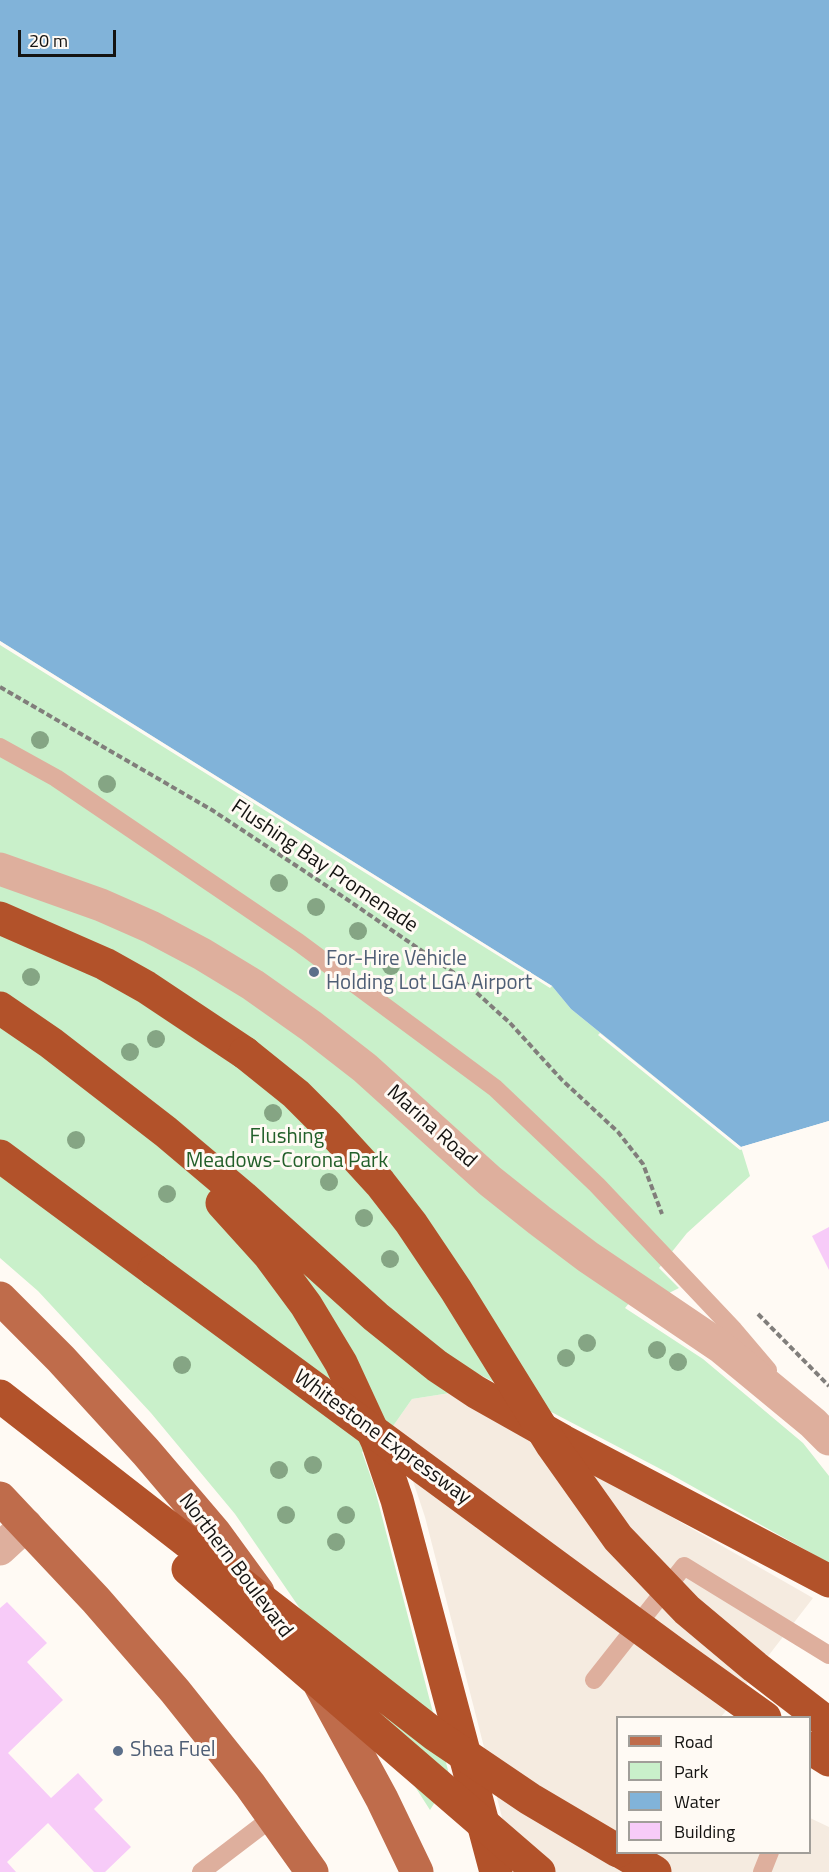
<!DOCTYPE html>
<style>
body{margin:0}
#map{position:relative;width:829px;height:1872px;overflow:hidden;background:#fffaf4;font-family:"Titillium Web",sans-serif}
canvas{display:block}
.legend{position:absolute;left:616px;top:1716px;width:195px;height:138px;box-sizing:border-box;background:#fffaf4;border:2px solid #a19e99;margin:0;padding:8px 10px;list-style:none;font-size:18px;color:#141311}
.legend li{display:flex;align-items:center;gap:12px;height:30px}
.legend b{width:30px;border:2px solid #a19e99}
.scale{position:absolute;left:18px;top:30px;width:98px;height:27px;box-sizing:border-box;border:3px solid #141311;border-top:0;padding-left:8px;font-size:18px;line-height:21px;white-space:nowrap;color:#141311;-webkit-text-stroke:4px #fffaf4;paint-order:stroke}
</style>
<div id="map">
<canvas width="829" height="1872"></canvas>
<ul class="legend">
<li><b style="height:8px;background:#bf6c4b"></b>Road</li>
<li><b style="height:16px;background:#c9f0ca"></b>Park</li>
<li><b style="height:16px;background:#81b3d9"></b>Water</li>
<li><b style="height:16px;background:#f7cbf8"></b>Building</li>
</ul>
<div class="scale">20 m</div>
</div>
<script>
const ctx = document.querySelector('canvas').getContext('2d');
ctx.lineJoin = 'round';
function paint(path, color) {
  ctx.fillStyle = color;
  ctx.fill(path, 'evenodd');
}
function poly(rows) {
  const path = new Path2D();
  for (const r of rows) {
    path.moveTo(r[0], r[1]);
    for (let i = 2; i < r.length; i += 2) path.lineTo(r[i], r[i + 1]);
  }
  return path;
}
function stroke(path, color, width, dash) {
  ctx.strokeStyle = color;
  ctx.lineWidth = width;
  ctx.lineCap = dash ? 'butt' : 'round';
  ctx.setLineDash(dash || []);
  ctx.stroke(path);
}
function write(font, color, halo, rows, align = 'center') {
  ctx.font = font + ' "Titillium Web",sans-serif';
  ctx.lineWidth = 6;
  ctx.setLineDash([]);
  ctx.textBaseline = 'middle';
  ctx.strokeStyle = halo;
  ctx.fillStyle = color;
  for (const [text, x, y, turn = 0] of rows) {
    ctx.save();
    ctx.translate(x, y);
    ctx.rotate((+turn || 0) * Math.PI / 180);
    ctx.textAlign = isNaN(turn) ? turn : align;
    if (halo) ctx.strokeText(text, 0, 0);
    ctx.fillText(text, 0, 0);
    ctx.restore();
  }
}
paint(poly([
 [450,1393,633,1495,813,1598,721,1717,618,1718,618,1852,810,1852,810,1818,829,1827,829,1872,516,1872,425,1517,406,1460,391,1429,412,1399]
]), '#f5ebe0');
paint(poly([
 [0,641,552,986,571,1009,741,1147,750,1176,687,1233,659,1268,679,1288,669,1293,649,1280,625,1308,703,1359,803,1443,829,1476,829,1563,672,1475,467,1368,450,1393,412,1399,391,1429,362,1452,374,1486,450,1778,430,1810,312,1626,235,1514,151,1413,38,1291,0,1258]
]), '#c9f0ca');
paint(poly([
 [0,0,829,0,829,1121,741,1147,571,1009,552,986,0,641]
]), '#81b3d9');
paint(poly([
 [0,641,552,986,550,988,0,645],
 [600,1033,741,1147,829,1121,829,1124,740,1150,598,1035]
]), '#fffaf4');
paint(poly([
 [829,1227,829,1270,812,1236],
 [7,1602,47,1643,27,1662,63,1700,8,1753,51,1798,78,1773,103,1800,94,1809,131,1847,105,1872,94,1872,48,1823,7,1862,16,1872,0,1872,0,1608]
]), '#f7cbf8');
stroke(poly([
 [0,687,212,810,345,898,457,975,510,1023,562,1080,618,1132,643,1164,662,1214],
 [758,1314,829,1386]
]), '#817e7b', 4, [6, 3]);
stroke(poly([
 [0,747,56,778,298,942,495,1088,597,1185,734,1330,768,1370],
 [594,1680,684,1566,829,1655],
 [201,1872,273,1817],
 [762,1872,770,1852]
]), '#deaf9d', 18);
stroke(poly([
 [0,869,101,905,151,927,202,954,253,985,311,1026,365,1068,490,1181,539,1220,588,1257,721,1347,813,1423,829,1439],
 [0,1549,26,1525]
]), '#deaf9d', 33);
stroke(poly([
 [0,1298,61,1359,146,1452,215,1533,258,1592],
 [0,1498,96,1600,175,1691,250,1785,312,1872],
 [320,1685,382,1799,417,1872]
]), '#bf6c4b', 33);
stroke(poly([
 [0,918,105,964,146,987,245,1053],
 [0,1008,51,1043,166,1132,243,1197,376,1317,437,1366,476,1392,563,1441,829,1581],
 [0,1156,154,1270],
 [222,1203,269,1255,306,1305,341,1363,377,1441,397,1500,496,1872],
 [621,1852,655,1872]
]), '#b2522a', 33);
stroke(poly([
 [245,1053,296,1094,327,1125,380,1183,411,1223,456,1290,552,1445,618,1538,687,1610,755,1667,829,1724],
 [154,1270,677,1655,765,1718],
 [0,1396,434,1734,530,1799,618,1851],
 [188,1569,539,1872],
 [810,1748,829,1760]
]), '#b2522a', 33);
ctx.fillStyle = '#85a584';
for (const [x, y] of [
 [40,740],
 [107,784],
 [279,883],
 [316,907],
 [358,931],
 [391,966],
 [31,977],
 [156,1039],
 [130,1052],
 [273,1113],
 [76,1140],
 [329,1182],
 [167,1194],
 [364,1218],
 [390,1259],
 [587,1343],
 [657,1350],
 [566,1358],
 [678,1362],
 [182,1365],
 [313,1465],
 [279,1470],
 [286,1515],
 [346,1515],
 [336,1542]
]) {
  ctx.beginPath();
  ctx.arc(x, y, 9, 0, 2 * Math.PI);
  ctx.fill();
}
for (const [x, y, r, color] of [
 [314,972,6,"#5c6f8a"],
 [118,1751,6,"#5c6f8a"]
]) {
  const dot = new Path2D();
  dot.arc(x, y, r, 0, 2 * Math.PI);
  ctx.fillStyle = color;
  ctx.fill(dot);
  stroke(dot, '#fffaf4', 2);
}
write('21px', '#141311', '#fffaf4', [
 ["Flushing Bay Promenade",324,867,34],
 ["Marina Road",431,1127,42],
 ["Whitestone Expressway",382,1438,36],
 ["Northern Boulevard",235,1566,53]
]);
write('21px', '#4e5e75', '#fffaf4', [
 ["For-Hire Vehicle",326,960],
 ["Holding Lot LGA Airport",326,984],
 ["Shea Fuel",130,1751]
], 'left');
write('21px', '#225f29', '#fffaf4', [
 ["Flushing",287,1138],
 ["Meadows-Corona Park",287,1162]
]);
</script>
